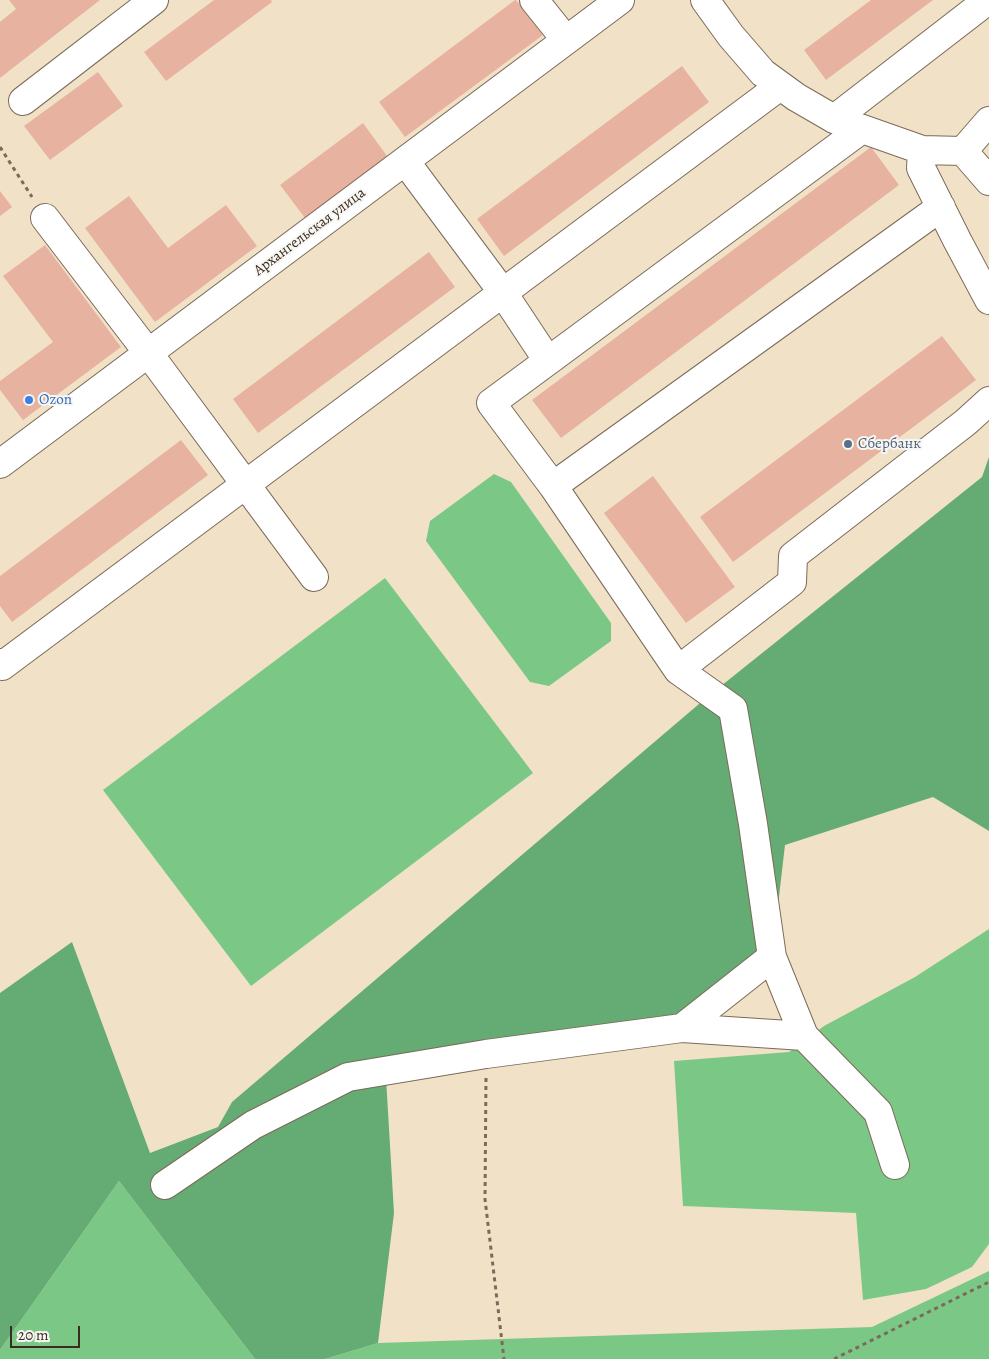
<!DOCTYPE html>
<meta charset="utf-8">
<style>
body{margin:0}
#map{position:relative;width:989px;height:1359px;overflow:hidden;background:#f1e2c7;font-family:Alegreya,serif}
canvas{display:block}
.scale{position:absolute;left:10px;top:1326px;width:70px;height:22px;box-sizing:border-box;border:2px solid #3b2a1e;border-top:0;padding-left:6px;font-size:15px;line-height:18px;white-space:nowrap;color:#3b2a1e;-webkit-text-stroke:4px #f6f6f2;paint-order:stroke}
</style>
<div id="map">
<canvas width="989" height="1359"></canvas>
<div class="scale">20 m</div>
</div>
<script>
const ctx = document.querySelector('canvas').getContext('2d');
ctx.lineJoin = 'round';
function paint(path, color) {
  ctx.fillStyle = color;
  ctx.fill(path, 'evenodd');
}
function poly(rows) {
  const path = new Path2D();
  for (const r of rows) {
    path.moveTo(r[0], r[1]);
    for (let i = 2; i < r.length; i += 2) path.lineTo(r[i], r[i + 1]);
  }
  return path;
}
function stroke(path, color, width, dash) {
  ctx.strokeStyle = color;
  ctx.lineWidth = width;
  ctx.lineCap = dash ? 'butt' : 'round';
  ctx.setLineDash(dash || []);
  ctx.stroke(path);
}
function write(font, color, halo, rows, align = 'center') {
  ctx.font = font + ' Alegreya,serif';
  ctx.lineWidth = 4;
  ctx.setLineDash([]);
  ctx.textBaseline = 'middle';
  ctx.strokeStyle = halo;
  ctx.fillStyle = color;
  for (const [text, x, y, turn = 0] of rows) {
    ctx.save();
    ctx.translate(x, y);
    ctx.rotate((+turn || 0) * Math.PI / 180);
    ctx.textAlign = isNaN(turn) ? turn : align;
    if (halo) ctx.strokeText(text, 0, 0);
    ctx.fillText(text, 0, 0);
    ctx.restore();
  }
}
paint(poly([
 [494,474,511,482,611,623,611,641,549,686,530,682,426,541,430,521],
 [385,578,533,773,251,986,103,790],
 [989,929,989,1244,972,1267,926,1289,863,1300,856,1213,683,1206,674,1061,789,1052,824,1026,915,977],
 [119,1181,255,1359,0,1359,0,1350],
 [989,1271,989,1359,325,1359,378,1343,872,1327]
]), '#7bc886');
paint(poly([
 [989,457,989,831,933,797,785,845,772,957,670,1020,385,1061,394,1213,378,1343,325,1359,255,1359,119,1181,0,1350,0,993,72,942,150,1153,218,1127,232,1102,706,698,982,477]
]), '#64ac73');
paint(poly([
 [9,0,100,0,0,78,0,22,16,9],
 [214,0,271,0,272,2,166,81,144,52],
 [515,0,516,0,543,35,405,137,379,102],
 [871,0,933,0,826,80,804,50],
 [682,66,709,102,504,256,477,219],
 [98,72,123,106,50,160,24,126],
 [363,123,387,156,305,218,280,185],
 [871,147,899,185,561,438,532,400],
 [0,191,12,207,0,216],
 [129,196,168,248,226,205,257,246,155,322,85,228],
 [45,245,121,347,23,420,0,390,0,381,53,342,3,276],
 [429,252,455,287,258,433,233,399],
 [942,336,976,380,733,562,700,517],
 [181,440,208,475,12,622,0,606,0,576],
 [653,476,735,587,686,623,604,513]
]), '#e8b2a0');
const minor = poly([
 [534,0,566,40],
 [705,0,731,36,763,73,796,97,834,119,922,150,963,151,989,181],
 [23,101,154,0],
 [834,119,988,0],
 [922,150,921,168,957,240,989,300],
 [963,151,989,121],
 [405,161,501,290,548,361,491,403,553,486,678,670,792,582,793,556,966,422,989,401],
 [45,218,149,354,314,577],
 [548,361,862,129],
 [0,464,620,0],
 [553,486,941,207],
 [0,663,2,666,780,86],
 [678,670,733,709,753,824,772,957,804,1036],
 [682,1028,772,957],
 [165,1185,253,1125,348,1077,486,1054,682,1028,804,1036,878,1112,895,1165]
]);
stroke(minor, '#7b6a59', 30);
stroke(poly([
 [0,147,32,197],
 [486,1078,485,1199,504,1359],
 [834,1359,989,1282]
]), '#7b6a59', 3, [4, 4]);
stroke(minor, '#fff', 28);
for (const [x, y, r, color] of [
 [29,400,5,"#3f7fe0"],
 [848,444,5,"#5c6f8a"]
]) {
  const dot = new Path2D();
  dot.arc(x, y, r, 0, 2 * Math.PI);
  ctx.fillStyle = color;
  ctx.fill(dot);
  stroke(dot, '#f6f6f2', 2);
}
write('15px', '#3b2a1e', '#f6f6f2', [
 ["Архангельская улица",310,232,-37]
]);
write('15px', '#366cbe', '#f6f6f2', [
 ["Ozon",39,400]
], 'left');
write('15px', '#4e5e75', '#f6f6f2', [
 ["Сбербанк",858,444]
], 'left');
</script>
